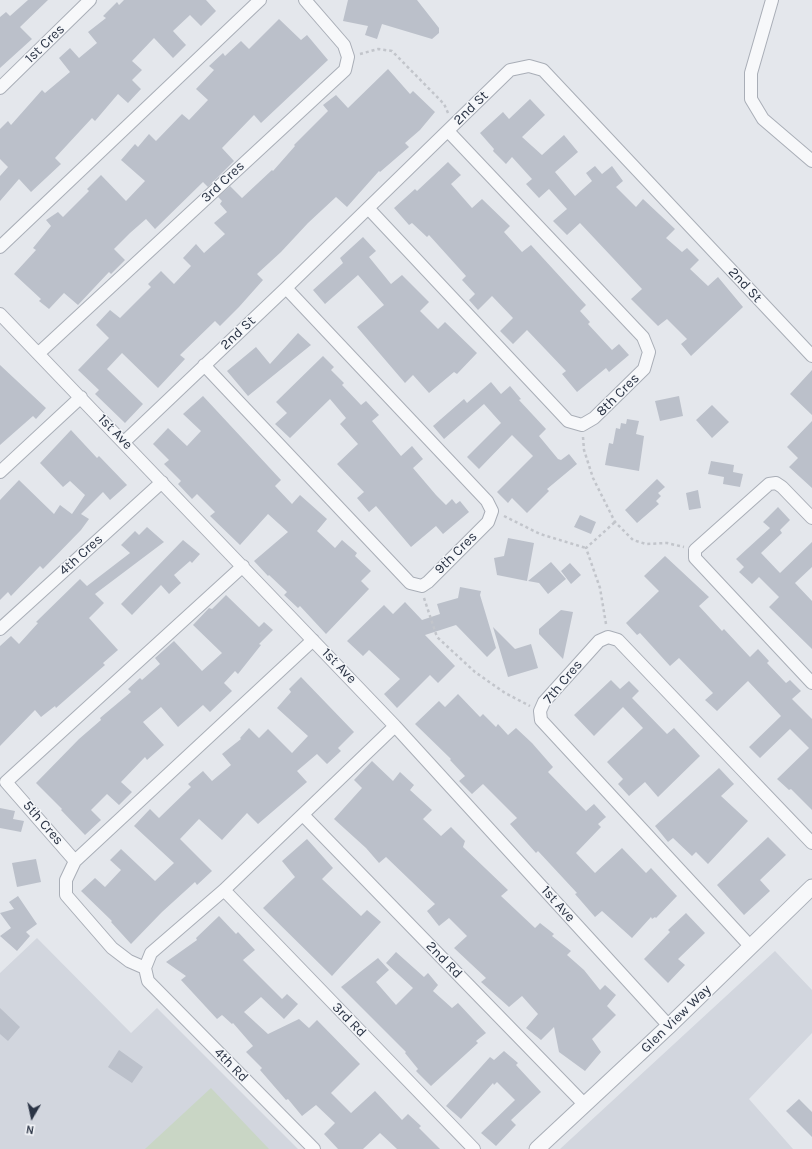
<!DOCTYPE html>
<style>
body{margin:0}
#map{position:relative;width:812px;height:1149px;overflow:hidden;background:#e4e7ec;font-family:Karla,sans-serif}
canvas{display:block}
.north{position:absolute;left:12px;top:1097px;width:40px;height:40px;-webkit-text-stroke:3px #f4f6f9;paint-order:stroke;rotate:189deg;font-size:11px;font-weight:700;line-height:16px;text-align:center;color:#2b3445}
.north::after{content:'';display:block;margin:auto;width:14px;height:18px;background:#2b3445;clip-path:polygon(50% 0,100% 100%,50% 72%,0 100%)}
</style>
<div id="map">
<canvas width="812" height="1149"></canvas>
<div class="north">N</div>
</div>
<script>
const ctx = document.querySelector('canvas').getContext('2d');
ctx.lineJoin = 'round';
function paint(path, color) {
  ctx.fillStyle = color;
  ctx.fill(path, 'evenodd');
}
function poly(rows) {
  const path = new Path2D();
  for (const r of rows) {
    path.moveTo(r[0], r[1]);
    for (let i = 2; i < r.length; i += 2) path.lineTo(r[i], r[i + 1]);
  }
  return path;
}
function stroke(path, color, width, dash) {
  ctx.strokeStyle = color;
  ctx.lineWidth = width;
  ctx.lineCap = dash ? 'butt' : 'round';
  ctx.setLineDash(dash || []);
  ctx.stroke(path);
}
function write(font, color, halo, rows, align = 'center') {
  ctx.font = font + ' Karla,sans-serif';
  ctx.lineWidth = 3;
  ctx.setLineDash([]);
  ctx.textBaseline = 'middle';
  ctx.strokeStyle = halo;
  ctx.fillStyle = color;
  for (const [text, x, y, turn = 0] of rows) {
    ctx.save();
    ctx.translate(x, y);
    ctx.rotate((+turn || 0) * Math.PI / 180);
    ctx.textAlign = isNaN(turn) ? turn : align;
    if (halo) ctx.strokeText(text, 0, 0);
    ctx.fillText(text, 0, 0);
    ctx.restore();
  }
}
paint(poly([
 [37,938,131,1033,157,1008,298,1149,0,1149,0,973],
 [775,951,812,990,812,1033,749,1099,793,1149,560,1149]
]), '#d2d6de');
paint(poly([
 [211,1088,269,1149,145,1149]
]), '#c9d6c5');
paint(poly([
 [28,0,48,0,20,27,32,39,0,68,0,17,6,12,10,16],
 [124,0,206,0,216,11,201,26,190,15,173,31,186,45,173,58,154,38,132,61,142,70,132,80,141,89,128,103,118,94,95,121,92,118,55,158,61,164,31,192,19,179,0,201,0,176,8,167,0,159,0,129,8,121,11,125,42,90,45,93,70,72,59,58,70,48,79,58,97,43,88,32,106,18,103,16,117,2,119,5],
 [348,0,417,0,439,28,439,33,432,39,382,24,377,39,365,35,368,26,343,21],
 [279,19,301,40,307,35,328,60,261,123,254,115,222,148,234,161,208,187,203,182,155,229,146,219,130,233,114,249,125,260,111,274,109,272,78,305,64,293,49,309,39,301,41,299,14,274,36,250,33,248,51,226,46,220,58,212,63,217,89,191,87,189,101,175,126,201,145,181,121,160,135,144,138,147,149,134,156,141,182,114,189,120,208,100,196,89,214,70,209,66,223,53,225,56,241,41,249,49],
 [388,69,410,94,413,91,435,112,420,130,405,143,409,147,380,172,379,171,347,207,336,197,308,223,281,252,257,274,263,280,239,307,220,326,215,321,180,355,185,359,158,388,122,353,107,369,143,404,125,423,95,394,99,390,78,370,109,338,96,325,110,310,120,318,151,287,148,284,161,271,174,284,191,266,183,258,196,244,204,253,225,234,214,223,227,212,220,204,222,201,218,197,230,186,242,198,272,170,273,171,295,146,294,145,328,111,323,105,336,95,348,108],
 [530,99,545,115,522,137,542,155,564,135,578,152,555,172,575,196,592,181,586,173,595,166,602,174,612,166,623,181,616,187,636,207,643,199,675,229,666,238,682,252,687,248,699,260,690,269,708,286,718,277,743,307,691,356,681,344,687,339,667,319,658,326,631,299,642,289,580,223,567,235,553,221,567,209,549,189,539,198,526,184,532,179,512,157,506,164,493,151,494,149,480,133,503,112,509,119],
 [448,162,461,175,451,184,472,208,482,199,510,226,504,232,522,252,531,245,586,305,580,311,590,322,588,324,612,350,619,344,629,355,609,372,606,368,577,392,562,374,566,371,527,330,513,344,500,331,513,318,492,296,478,310,469,300,475,294,462,280,466,276,429,235,427,237,412,223,409,225,394,208,415,189,417,191],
 [363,237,376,251,369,257,391,284,402,275,429,302,420,311,438,329,445,322,477,353,457,374,454,372,429,393,413,375,405,383,357,327,384,305,358,275,325,304,313,290,343,263,340,258],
 [298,333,311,345,248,396,227,371,256,347,270,364],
 [323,356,334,367,331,370,344,383,342,385,361,405,366,401,379,415,372,421,401,456,412,446,423,459,413,468,436,495,446,505,452,499,456,504,460,501,469,512,443,534,436,526,411,547,376,506,369,512,357,498,364,492,337,464,358,444,340,424,346,418,330,399,290,438,275,424,287,413,276,402],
 [0,365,46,408,36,419,33,416,0,445],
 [812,370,812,415,790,394],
 [491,382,501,394,510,386,521,399,519,400,546,429,539,436,558,459,561,460,569,454,577,464,547,489,549,491,527,513,512,498,508,503,497,492,533,456,512,435,479,469,467,457,501,423,484,404,444,439,433,426,464,399,467,403],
 [203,396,281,480,275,486,292,504,300,495,327,519,317,531,335,548,342,540,357,553,355,556,371,571,361,581,369,589,326,634,300,606,298,608,284,595,287,592,269,575,268,576,254,561,288,532,268,514,240,545,210,516,215,512,197,494,192,499,178,484,181,481,164,464,169,460,153,444,168,428,187,446,201,431,183,414],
 [679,396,683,416,660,421,655,401],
 [712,405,729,422,712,438,696,420],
 [627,419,639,421,636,434,644,436,639,471,605,465,609,443,613,444,616,428,620,429,621,423,626,424],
 [812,421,812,488,789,467,798,458,787,447],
 [71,430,97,458,99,456,127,485,110,500,103,492,81,514,89,519,81,530,43,569,40,566,11,596,8,592,0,600,0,500,19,480,54,514,60,505,72,514,85,495,70,481,63,487,40,463],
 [711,461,734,465,733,472,743,474,740,487,723,484,724,477,708,474],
 [657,479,665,487,658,493,661,496,656,501,659,504,637,523,625,510],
 [698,490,701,508,689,510,686,493],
 [778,507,790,520,780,530,782,533,761,553,780,573,812,542,812,567,795,583,812,601,812,649,769,607,779,597,759,577,752,584,739,572,744,567,736,559,770,528,763,522],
 [580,515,596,522,591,534,574,527],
 [147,527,164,542,95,594,104,603,89,618,118,650,103,663,105,665,56,708,55,706,41,717,35,710,0,746,0,646,11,636,19,644,38,623,36,622,80,579,87,586,130,553,121,545,135,531,139,535],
 [508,538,534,543,527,581,497,575,494,558,504,556],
 [183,540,200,554,192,563,190,561,174,575,181,583,169,594,161,585,132,615,121,604],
 [665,556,709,597,699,606,722,631,724,629,750,657,758,649,769,661,767,663,786,683,790,680,801,691,792,699,812,719,812,810,791,789,789,790,777,779,809,748,790,729,760,758,749,747,781,716,748,681,717,711,705,700,713,693,679,658,670,666,640,633,637,635,626,623,659,591,644,576],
 [551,562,566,579,548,594,539,583,528,581],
 [570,563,581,575,571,584,561,571],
 [460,587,481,591,480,595,496,648,487,657,456,625,425,635,455,666,438,683,430,675,397,708,384,694,400,679,369,650,363,656,347,641,384,605,393,614,405,602,422,620,440,614,437,604,458,598],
 [226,595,259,627,264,622,273,630,259,644,261,645,238,674,235,671,224,683,232,691,210,712,203,705,178,727,161,707,143,722,164,745,147,760,145,757,121,782,132,792,119,805,107,794,91,810,101,820,85,835,61,810,62,809,36,783,79,739,101,720,100,718,131,692,128,689,140,678,142,680,160,664,155,658,174,641,202,671,222,653,193,625,209,608,212,609],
 [561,610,573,612,563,659,539,634,539,629],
 [493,627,515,649,531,644,538,668,508,677],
 [301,677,354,732,338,748,341,751,327,764,317,754,297,771,307,782,258,824,247,813,222,840,199,819,180,839,212,871,197,885,195,882,162,912,131,944,111,922,112,921,81,891,95,878,105,887,121,870,110,860,121,849,155,881,174,863,134,826,150,809,159,818,191,787,188,784,203,771,212,781,231,765,222,754,241,739,240,738,249,728,259,738,268,729,292,753,308,736,277,708,291,692,289,689],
 [611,680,620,689,629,681,639,691,632,698,667,734,674,728,700,756,658,797,645,782,629,796,618,784,623,779,607,762,643,728,623,707,594,736,574,715],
 [458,694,480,717,483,714,496,727,498,724,508,735,516,728,532,743,553,767,548,772,586,811,594,804,606,817,598,824,601,827,576,853,595,873,622,848,646,873,651,868,677,896,656,918,655,917,652,919,651,917,632,938,602,911,595,917,575,894,577,893,538,851,536,853,510,824,517,818,483,784,472,794,459,781,465,776,450,760,451,759,415,724,439,701,445,707],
 [372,761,393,781,400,772,414,785,410,790,432,810,423,819,441,836,451,827,465,841,463,847,508,890,501,896,535,928,540,923,554,934,552,936,571,951,567,955,584,970,600,990,605,985,616,995,607,1006,616,1015,592,1039,601,1052,585,1071,559,1052,554,1027,541,1040,526,1028,538,1014,522,996,509,1007,481,982,486,978,454,948,467,936,449,918,439,926,427,911,435,904,386,857,379,863,366,848,334,819,362,788,354,780],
 [719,768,734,784,721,796,748,821,708,864,696,852,692,856,673,838,668,842,655,826],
 [0,808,15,811,13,819,24,821,21,832,0,828],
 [768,837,786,855,760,880,770,891,744,915,717,885],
 [307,839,333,868,322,879,361,916,367,910,381,922,332,976,263,908,295,877,282,861],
 [36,859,41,882,17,887,12,863],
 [18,896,37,924,26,932,30,936,17,951,0,936,11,928,0,913,14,909,9,902],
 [686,913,705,933,678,959,685,965,668,983,644,959,670,932,668,930],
 [219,916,236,934,238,932,255,950,243,960,282,999,287,994,298,1004,284,1019,261,997,244,1012,268,1034,299,1019,309,1028,317,1020,360,1064,331,1093,351,1113,375,1091,402,1120,408,1114,421,1126,419,1128,440,1149,397,1149,380,1133,363,1149,338,1149,324,1134,335,1123,316,1105,302,1116,288,1099,286,1100,260,1070,262,1068,246,1052,253,1046,233,1023,232,1024,222,1015,217,1019,181,980,186,976,166,962,197,940,196,938],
 [396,952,424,977,428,973,438,985,433,991,452,1008,458,1003,486,1033,476,1041,478,1043,431,1086,416,1071,418,1069,405,1053,406,1052,341,987,378,958,389,970,376,982,396,1005,413,988,386,963],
 [0,1008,20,1027,8,1041,0,1034],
 [119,1050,143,1067,132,1083,108,1067],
 [504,1051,518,1063,516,1065,541,1092,511,1120,516,1125,496,1146,481,1133,515,1100,497,1082,494,1085,493,1083,461,1119,446,1106,490,1057,494,1060],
 [799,1099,812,1112,812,1137,786,1111]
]), '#bbc0ca');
const minor = poly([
 [772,0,751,73,751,99,763,119,812,161],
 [0,88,90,0],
 [368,208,568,421,582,425,594,418,644,369,649,352,643,337,448,131],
 [0,247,260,0],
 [0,314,395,726,669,1026],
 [39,353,345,70,348,57,344,45,305,0],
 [204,365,410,583,422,586,428,582,488,522,492,511,487,501,286,288],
 [124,442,286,288,510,70,529,66,543,70,812,356],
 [0,472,81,397],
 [812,518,782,487,776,483,769,484,695,550,695,558,812,683],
 [243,566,6,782,75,861,313,640],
 [0,629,162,482],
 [303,815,585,1105],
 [75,861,66,880,66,895,112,948,129,961,145,968],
 [224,890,474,1149],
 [751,947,541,720,540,711,544,702,599,641,608,637,618,640,812,843],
 [314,1149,148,981,145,968,151,953,224,890,395,726]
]);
const tertiary = poly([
 [537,1149,669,1026,812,887]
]);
stroke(minor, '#a9aeb7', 14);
stroke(tertiary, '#a9aeb7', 17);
stroke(poly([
 [360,54,378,49,392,51,444,104,448,113],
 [583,437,584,450,593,478,615,522,633,540,646,544,667,543,684,547],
 [504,516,540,534,586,548],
 [424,598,437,637,475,672,505,693,530,706],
 [606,624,600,588,586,548,615,522]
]), '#c2c5cb', 2.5, [3, 3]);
stroke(minor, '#f7f8fa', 12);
stroke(tertiary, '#f7f8fa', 15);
write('14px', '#2b3445', '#f4f6f9', [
 ["1st Cres",45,44,-44],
 ["2nd St",471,108,-44],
 ["3rd Cres",223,182,-43],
 ["2nd St",745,285,47],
 ["2nd St",238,333,-43],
 ["8th Cres",618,395,-45],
 ["1st Ave",115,432,46],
 ["9th Cres",456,553,-45],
 ["4th Cres",81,555,-42],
 ["1st Ave",339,666,46],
 ["7th Cres",563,682,-50],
 ["5th Cres",43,823,49],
 ["1st Ave",558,904,48],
 ["2nd Rd",444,960,46],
 ["Glen View Way",676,1019,-44],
 ["3rd Rd",349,1020,46],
 ["4th Rd",231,1065,45]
]);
</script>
